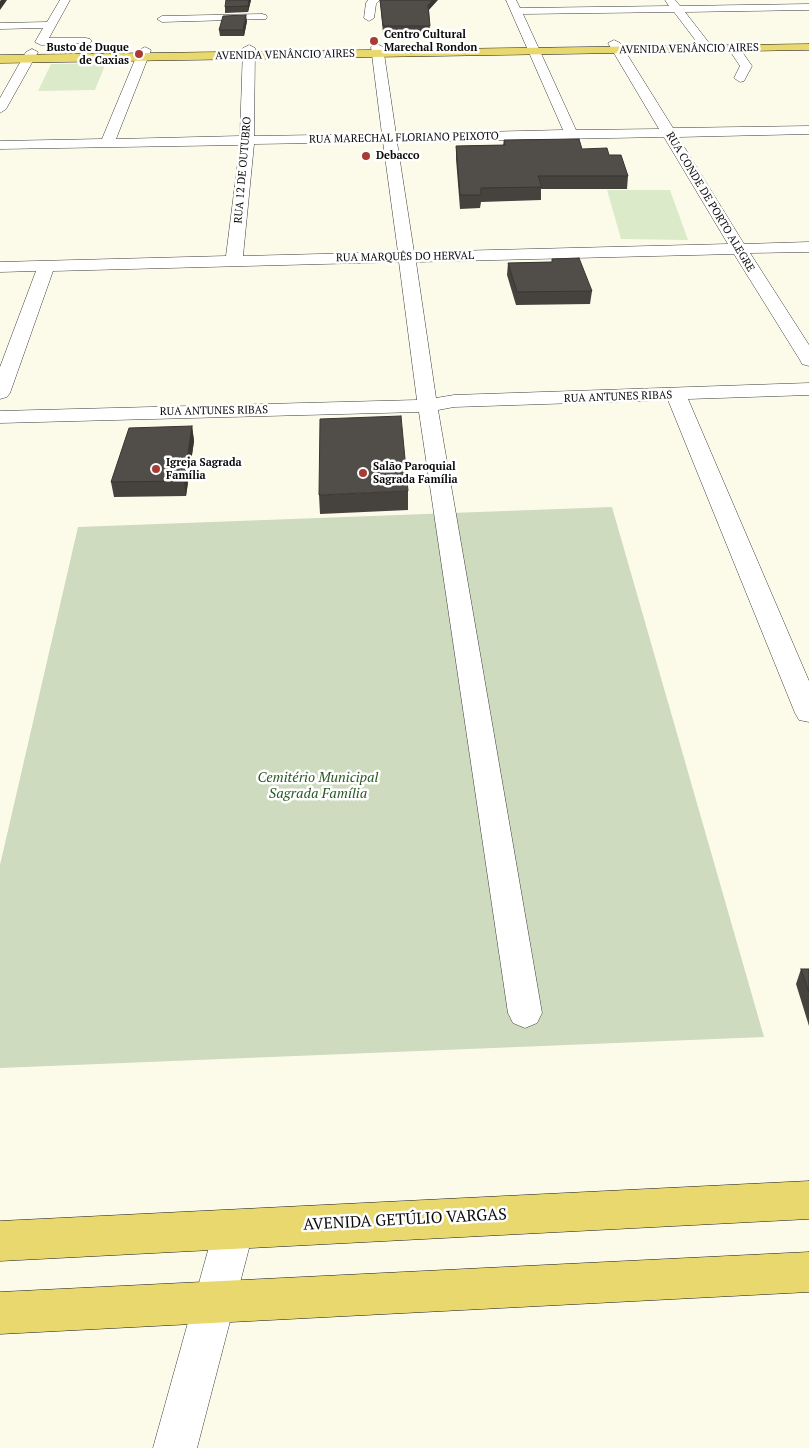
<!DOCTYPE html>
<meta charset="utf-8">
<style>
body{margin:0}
canvas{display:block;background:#fcfbea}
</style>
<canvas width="809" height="1448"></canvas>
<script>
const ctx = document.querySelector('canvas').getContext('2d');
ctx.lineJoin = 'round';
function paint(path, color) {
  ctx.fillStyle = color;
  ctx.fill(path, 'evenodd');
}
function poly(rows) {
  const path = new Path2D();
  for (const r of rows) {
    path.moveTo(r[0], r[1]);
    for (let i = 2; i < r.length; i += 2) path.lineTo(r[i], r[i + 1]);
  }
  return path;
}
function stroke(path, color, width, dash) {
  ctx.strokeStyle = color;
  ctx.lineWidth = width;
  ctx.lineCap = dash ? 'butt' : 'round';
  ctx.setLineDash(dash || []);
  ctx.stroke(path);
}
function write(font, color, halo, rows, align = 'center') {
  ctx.font = font + ' "PT Serif",serif';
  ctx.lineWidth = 5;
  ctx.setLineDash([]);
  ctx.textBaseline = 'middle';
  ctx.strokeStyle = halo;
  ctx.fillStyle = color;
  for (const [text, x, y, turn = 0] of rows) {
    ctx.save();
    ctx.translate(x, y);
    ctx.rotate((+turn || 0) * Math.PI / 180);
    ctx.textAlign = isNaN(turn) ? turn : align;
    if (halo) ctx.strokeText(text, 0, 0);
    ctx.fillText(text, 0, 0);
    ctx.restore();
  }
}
paint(poly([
 [612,507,764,1037,0,1068,0,865,78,527]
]), '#cedbbf');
paint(poly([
 [106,63,95,90,38,91,51,64],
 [607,190,670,190,688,240,621,239]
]), '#dbeac9');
const minor = poly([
 [60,0,70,0,49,38,86,38,90,39,92,41,90,43,41,45,35,42,43,28,0,29,0,23,47,22,60,0],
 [368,0,380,0,376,4,374,18,369,21,364,18,366,3,368,0],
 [506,0,516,0,520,8,669,6,665,0,675,0,680,6,809,4,809,10,685,12,713,48,707,51,703,50,674,12,523,14,576,130,659,129,608,43,614,40,620,43,673,128,809,126,809,134,678,137,744,244,809,242,809,252,750,253,809,345,809,366,802,364,800,360,734,254,416,262,436,398,454,395,809,383,809,395,688,399,809,681,809,722,799,720,795,713,668,400,454,407,438,410,542,1013,537,1023,525,1028,513,1023,508,1013,419,412,0,423,0,411,417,400,399,262,53,271,10,393,7,397,0,399,0,367,36,271,0,272,0,262,226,256,240,145,0,149,0,141,102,139,139,50,145,47,151,50,116,139,240,136,243,48,249,45,255,48,254,136,382,134,371,47,377,44,383,47,396,134,563,130,506,0],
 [664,137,728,244,414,252,397,142,664,137],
 [383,142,398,252,243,256,254,144,383,142],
 [262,14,266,15,267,17,266,19,162,22,157,19,162,16,262,14],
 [734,45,738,46,752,66,744,81,740,82,734,78,740,66,728,48,734,45],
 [32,49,38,52,6,109,0,113,0,98,26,52,32,49],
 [234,1210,248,1215,254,1229,197,1448,153,1448,214,1229,220,1215,234,1210]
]);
const major = poly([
 [809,44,809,50,0,63,0,55,809,44],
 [809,1181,809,1219,0,1261,0,1221,809,1181],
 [809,1252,809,1292,0,1334,0,1292,809,1252]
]);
stroke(minor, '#3d3d3d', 1);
stroke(major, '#1b1b1b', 1);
paint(minor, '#fff');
paint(major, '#e8d86e');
paint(poly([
 [251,0,248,12,225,13,225,7],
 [380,0,429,10,430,33,383,33],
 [247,21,244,36,220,36,219,30],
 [504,140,582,149,609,155,628,176,627,189,541,189,541,200,481,202,480,208,460,209,456,159,456,146,503,145],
 [552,259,592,291,590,304,516,305,507,275,508,263,552,262],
 [192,426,194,441,186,496,114,497,111,482],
 [408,491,408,510,320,514,319,495],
 [801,969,809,969,809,1026,796,984]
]), '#46423e');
paint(poly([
 [1,0,7,0,0,10,0,1],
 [249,0,251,0,248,12,248,6],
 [432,0,438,0,428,11,428,5],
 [246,15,247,21,244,36,243,30],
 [192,426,194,441,186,496,184,481]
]), '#393632');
const building = poly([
 [226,0,249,0,248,6,225,7,226,0],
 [380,0,432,0,428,5,430,26,383,26,380,0],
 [246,15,243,30,219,30,223,16,246,15],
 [579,139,582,149,607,148,609,155,621,155,628,176,538,176,542,187,481,188,481,195,460,195,456,146,505,145,504,140,579,139],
 [579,258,592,291,517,292,508,263,552,262,552,259,579,258],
 [401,416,408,491,319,495,320,419,401,416],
 [192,426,184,481,111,482,129,428,192,426],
 [801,969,809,969,809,992,801,969]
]);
paint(building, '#514d48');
stroke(building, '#393632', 1);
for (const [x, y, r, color] of [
 [374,41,5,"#a83b34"],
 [139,54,5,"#a83b34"],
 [366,156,5,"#a83b34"],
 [156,469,5,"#a83b34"],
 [363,473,5,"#a83b34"]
]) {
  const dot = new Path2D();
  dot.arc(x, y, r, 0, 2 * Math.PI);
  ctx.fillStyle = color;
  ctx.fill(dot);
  stroke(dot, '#fff', 2);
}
write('bold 11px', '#0a0a0a', '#fff', [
 ["Centro Cultural",384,35],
 ["Marechal Rondon",384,48],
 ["Busto de Duque",129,48,"right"],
 ["de Caxias",129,61,"right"],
 ["Debacco",376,156],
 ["Igreja Sagrada",166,463],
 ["Família",166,476],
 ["Salão Paroquial",373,467],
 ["Sagrada Família",373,480]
], 'left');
write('11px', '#0a0a0a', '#fff', [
 ["AVENIDA VENÂNCIO AIRES",689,49,-1],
 ["AVENIDA VENÂNCIO AIRES",285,55,-1],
 ["RUA MARECHAL FLORIANO PEIXOTO",404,138,-1],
 ["RUA 12 DE OUTUBRO",243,170,-85],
 ["RUA CONDE DE PORTO ALEGRE",710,202,59],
 ["RUA MARQUÊS DO HERVAL",405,257,-1],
 ["RUA ANTUNES RIBAS",618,397,-2],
 ["RUA ANTUNES RIBAS",214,411,-1]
]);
write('italic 14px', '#285923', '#fff', [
 ["Cemitério Municipal",318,778],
 ["Sagrada Família",318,794]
]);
write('16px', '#0a0a0a', '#fff', [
 ["AVENIDA GETÚLIO VARGAS",405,1220,-3]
]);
</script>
